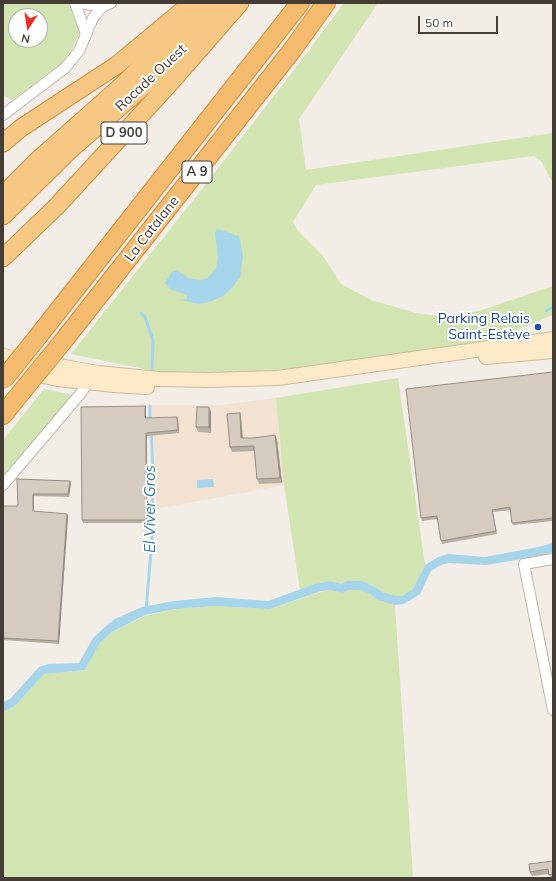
<!DOCTYPE html>
<meta charset="utf-8">
<style>
body{margin:0}
#map{position:relative;width:556px;height:881px;overflow:hidden;background:#f2ede6;font-family:Mulish,sans-serif}
canvas{display:block}
.frame{position:absolute;inset:0;border:4px solid #443d36;pointer-events:none}
.north{position:absolute;left:8px;top:8px;width:40px;height:40px;box-sizing:border-box;background:#fff;border:1px solid #b4b1af;border-radius:50%;rotate:192deg;font-size:11px;font-weight:700;line-height:16px;text-align:center;color:#443d36}
.north::after{content:'';display:block;margin:auto;width:14px;height:18px;background:#eb2f24;clip-path:polygon(50% 0,100% 100%,50% 72%,0 100%)}
.scale{position:absolute;left:418px;top:16px;width:80px;height:18px;box-sizing:border-box;border:2px solid #443d36;border-top:0;padding-left:5px;font-size:12px;line-height:14px;white-space:nowrap;color:#443d36;-webkit-text-stroke:3px #fff;paint-order:stroke}
</style>
<div id="map">
<canvas width="556" height="881"></canvas>
<div class="frame"></div>
<div class="north">N</div>
<div class="scale">50 m</div>
</div>
<script>
const ctx = document.querySelector('canvas').getContext('2d');
ctx.lineJoin = 'round';
function paint(path, color) {
  ctx.fillStyle = color;
  ctx.fill(path, 'evenodd');
}
function poly(rows) {
  const path = new Path2D();
  for (const r of rows) {
    path.moveTo(r[0], r[1]);
    for (let i = 2; i < r.length; i += 2) path.lineTo(r[i], r[i + 1]);
  }
  return path;
}
function stroke(path, color, width, dash) {
  ctx.strokeStyle = color;
  ctx.lineWidth = width;
  ctx.lineCap = dash ? 'butt' : 'round';
  ctx.setLineDash(dash || []);
  ctx.stroke(path);
}
function write(font, color, halo, rows, align = 'center') {
  ctx.font = font + ' Mulish,sans-serif';
  ctx.lineWidth = 4;
  ctx.setLineDash([]);
  ctx.textBaseline = 'middle';
  ctx.strokeStyle = halo;
  ctx.fillStyle = color;
  for (const [text, x, y, turn = 0] of rows) {
    ctx.save();
    ctx.translate(x, y);
    ctx.rotate((+turn || 0) * Math.PI / 180);
    ctx.textAlign = isNaN(turn) ? turn : align;
    if (halo) ctx.strokeText(text, 0, 0);
    ctx.fillText(text, 0, 0);
    ctx.restore();
  }
}
paint(poly([
 [276,398,284,485,156,509,152,405,221,405]
]), '#f3e2d2');
paint(poly([
 [3,3,68,3,80,32,73,47,61,64,12,100,3,95],
 [16,16,40,16,40,40,16,40],
 [344,3,378,3,299,119,306,170,553,133,553,183,541,161,534,156,316,185,293,222,298,231,323,256,341,284,371,300,416,313,438,316,479,311,553,286,553,315,485,342,277,370,207,373,159,372,71,354,199,193,304,57],
 [398,378,425,565,413,589,402,596,396,596,381,592,375,587,362,581,346,581,342,584,330,581,320,583,300,590,284,485,276,398],
 [44,389,73,395,3,478,3,440],
 [330,590,343,593,348,590,360,590,370,594,377,600,395,605,413,878,3,878,3,712,15,706,44,674,85,670,100,643,112,632,145,616,175,609,215,606,270,609,309,596,309,594,310,595]
]), '#d2e4b1');
paint(poly([
 [217,229,239,236,240,240,243,256,240,277,232,288,223,296,212,301,199,304,181,300,187,299,187,295,170,289,165,283,172,272,177,270,188,278,199,280,208,278,216,268,218,258,215,233],
 [213,479,214,487,197,488,197,480],
 [553,543,553,552,540,556,486,565,449,563,441,565,431,571,420,594,404,604,395,605,377,600,370,594,360,590,348,590,343,593,330,590,321,591,270,609,215,606,175,609,145,615,112,632,100,643,85,670,44,674,15,706,3,712,3,702,10,699,39,667,48,664,79,663,93,638,106,626,115,619,142,607,174,601,216,597,268,601,315,584,330,581,342,584,346,581,362,581,375,587,382,592,396,596,402,596,413,589,425,565,438,557,448,554,485,557,538,547]
]), '#a6d5eb');
stroke(poly([
 [546,311,553,307],
 [141,313,145,317,153,340,152,371],
 [150,406,150,420],
 [146,610,152,539,153,468,151,432]
]), '#a6d5eb', 3);
const minor = poly([
 [75,3,86,34],
 [81,3,102,7],
 [3,115,65,68,79,51,93,18,102,7,111,3],
 [3,485,81,393,87,383],
 [553,559,524,564,553,710]
]);
const secondary = poly([
 [3,356,98,373,159,379,207,380,278,378,553,339],
 [486,357,553,351],
 [3,367,58,379,114,385,147,387]
]);
const trunk = poly([
 [3,143,21,128,117,65,188,6],
 [3,195,40,158,119,88,207,3],
 [3,216,71,149,144,86,221,9],
 [3,258,57,206,171,82,240,3]
]);
const motorway = poly([
 [40,334,300,3],
 [64,340,293,49,326,3],
 [3,415,15,400]
]);
stroke(minor, '#c0b7ac', 12);
stroke(secondary, '#cfbb98', 16);
stroke(trunk, '#d28f40', 19);
stroke(motorway, '#d28f40', 20);
stroke(minor, '#fff', 10);
stroke(secondary, '#fbe9c7', 14);
stroke(trunk, '#f6c884', 17);
stroke(motorway, '#f4bb6f', 18);
const motorwayBridge = poly([
 [3,380,40,334],
 [15,400,64,340]
]);
stroke(motorwayBridge, '#d28f40', 20, []);
stroke(motorwayBridge, '#f4bb6f', 18);
paint(poly([
 [553,372,553,521,513,525,512,523,511,510,493,512,497,534,442,544,437,519,422,521,421,518],
 [145,406,146,409,146,418,178,420,179,433,147,436,147,523,83,523,82,520],
 [211,412,211,433,198,432,196,427],
 [240,413,241,418,243,438,254,438,275,435,277,440,282,483,259,484,257,479,254,451,232,452,230,447],
 [17,479,70,481,71,483,69,497,34,496,34,511,67,514,68,517,59,644,3,640,3,506,18,506],
 [553,861,553,878,551,878,549,874,532,876,530,872]
]), '#b8afa4');
paint(poly([
 [145,406,146,409,146,421,145,418],
 [209,407,211,412,211,433,209,427],
 [240,413,241,418,243,443,241,438],
 [177,417,178,420,179,433,178,430],
 [146,433,147,436,147,523,146,520],
 [275,435,277,440,282,483,280,478],
 [70,481,71,483,69,497,68,494],
 [33,494,34,496,34,513,33,511],
 [67,514,68,517,59,644,58,641]
]), '#968e86');
const building = poly([
 [553,372,553,518,512,523,510,507,492,510,496,531,441,541,437,516,421,518,406,389,553,372],
 [145,406,145,418,177,417,178,430,146,433,146,520,82,520,81,407,145,406],
 [197,407,209,407,209,427,196,427,197,407],
 [240,413,241,438,254,438,275,435,280,478,257,479,254,446,230,447,227,414,240,413],
 [17,479,70,481,68,494,33,494,33,511,67,514,58,641,3,638,3,506,18,506,17,479],
 [553,861,553,874,549,875,548,869,530,872,529,864,553,861]
]);
paint(building, '#d6cbbf');
stroke(building, '#968e86', 1);
for (const [x, y, r, color] of [
 [538,327,4,"#1a4fb4"]
]) {
  const dot = new Path2D();
  dot.arc(x, y, r, 0, 2 * Math.PI);
  ctx.fillStyle = color;
  ctx.fill(dot);
  stroke(dot, '#fff', 1.5);
}
for (const [x, y, w] of [
 [124,133,46],
 [197,172,30]
]) {
  const box = new Path2D();
  box.roundRect(x - w / 2, y - 11, w, 22, 3);
  ctx.fillStyle = '#fff';
  ctx.fill(box);
  stroke(box, '#443d36', 1);
}
write('bold 13px', '#443d36', null, [
 ["D 900",124,133],
 ["A 9",197,172]
]);
write('14px', '#443d36', '#fff', [
 ["Rocade Ouest",151,78,-43],
 ["La Catalane",152,229,-52]
]);
write('14px', '#164399', '#fff', [
 ["Parking Relais",530,319],
 ["Saint-Estève",530,335]
], 'right');
write('italic 15px', '#357da0', '#fff', [
 ["El Viver Gros",150,509,-90]
]);
</script>
